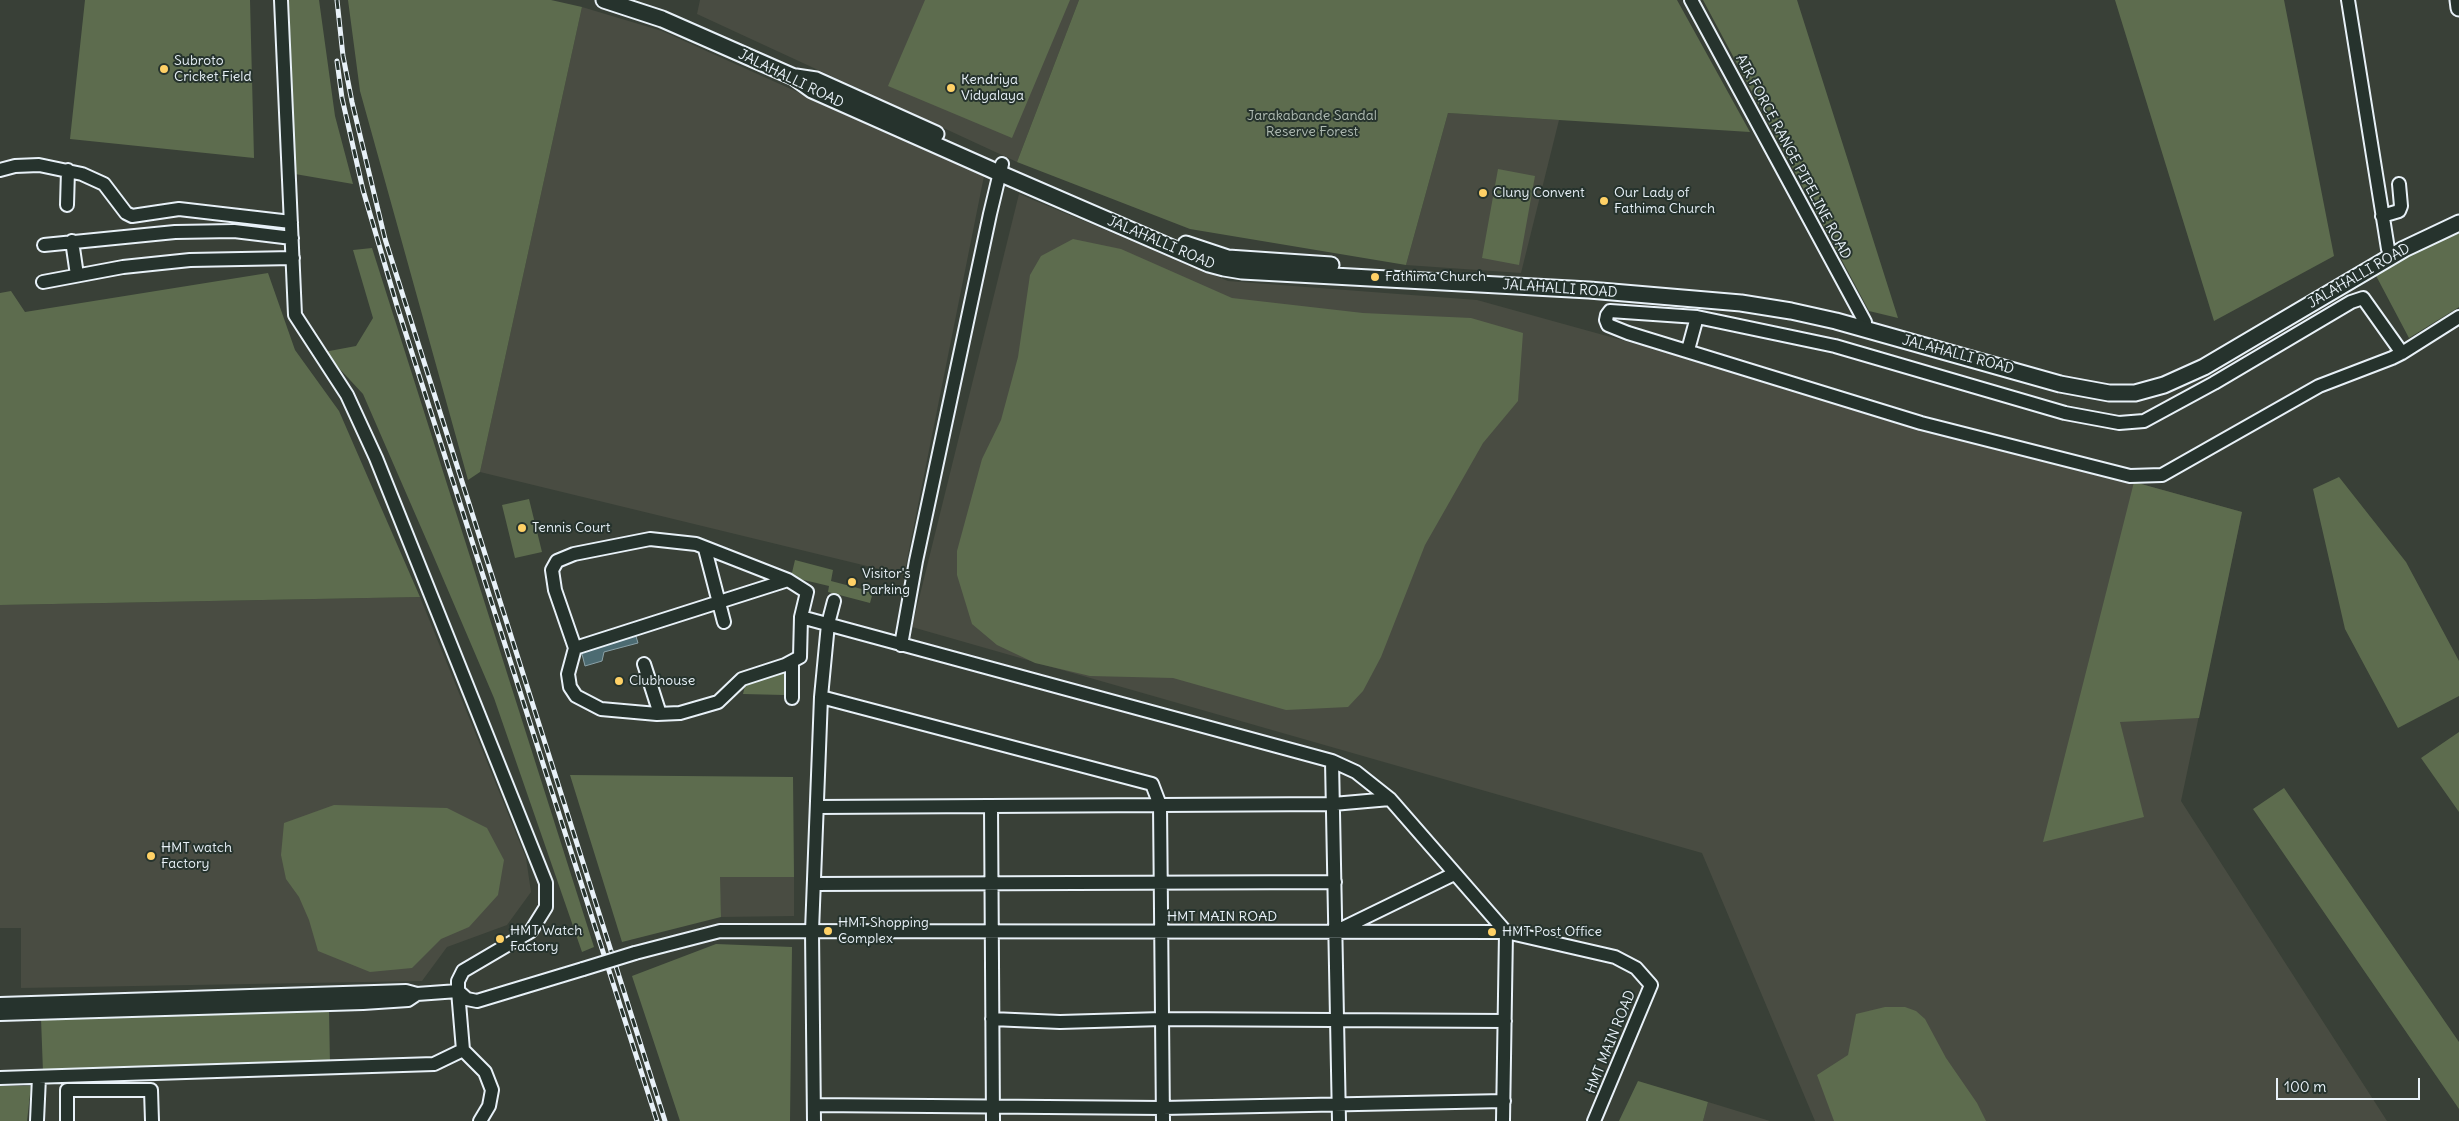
<!DOCTYPE html>
<style>
body{margin:0}
#map{position:relative;width:2459px;height:1121px;overflow:hidden;background:#394037;font-family:Delius,sans-serif}
canvas{display:block}
.scale{position:absolute;left:2276px;top:1078px;width:144px;height:22px;box-sizing:border-box;border:2px solid #e8f1f8;border-top:0;padding-left:6px;font-size:15px;line-height:18px;white-space:nowrap;color:#e8f1f8;-webkit-text-stroke:4px #26332d;paint-order:stroke}
</style>
<div id="map">
<canvas width="2459" height="1121"></canvas>
<div class="scale">100 m</div>
</div>
<script>
const ctx = document.querySelector('canvas').getContext('2d');
ctx.lineJoin = 'round';
function paint(path, color) {
  ctx.fillStyle = color;
  ctx.fill(path, 'evenodd');
}
function poly(rows) {
  const path = new Path2D();
  for (const r of rows) {
    path.moveTo(r[0], r[1]);
    for (let i = 2; i < r.length; i += 2) path.lineTo(r[i], r[i + 1]);
  }
  return path;
}
function stroke(path, color, width, dash) {
  ctx.strokeStyle = color;
  ctx.lineWidth = width;
  ctx.lineCap = dash ? 'butt' : 'round';
  ctx.setLineDash(dash || []);
  ctx.stroke(path);
}
function write(font, color, halo, rows, align = 'center') {
  ctx.font = font + ' Delius,sans-serif';
  ctx.lineWidth = 4;
  ctx.setLineDash([]);
  ctx.textBaseline = 'middle';
  ctx.strokeStyle = halo;
  ctx.fillStyle = color;
  for (const [text, x, y, turn = 0] of rows) {
    ctx.save();
    ctx.translate(x, y);
    ctx.rotate((+turn || 0) * Math.PI / 180);
    ctx.textAlign = isNaN(turn) ? turn : align;
    if (halo) ctx.strokeText(text, 0, 0);
    ctx.fillText(text, 0, 0);
    ctx.restore();
  }
}
paint(poly([
 [700,0,1079,0,1017,162,697,14],
 [582,7,662,31,984,176,904,575,480,472],
 [1448,113,1559,120,1521,273,1406,265],
 [1019,194,1228,281,1477,300,2242,512,2181,801,2387,1121,1815,1121,1702,853,912,627],
 [420,597,526,858,531,892,507,925,447,947,422,981,21,988,21,928,0,928,0,605],
 [719,877,794,877,794,916,721,917],
 [1708,1102,1770,1121,1703,1121]
]), '#494c42');
paint(poly([
 [85,0,250,0,254,158,70,139],
 [289,0,319,0,335,116,353,184,295,174],
 [348,0,551,0,582,7,480,472,468,480,360,91],
 [925,0,1070,0,1012,138,888,86],
 [1079,0,1677,0,1750,132,1448,113,1406,265,1190,229,1017,162],
 [1703,0,1797,0,1898,318,1869,311],
 [2115,0,2284,0,2334,256,2214,321],
 [1498,169,1535,176,1519,265,1482,258],
 [2446,229,2459,234,2459,307,2409,338,2373,270],
 [1073,239,1121,249,1232,298,1363,313,1471,318,1523,333,1518,401,1483,443,1425,545,1381,657,1363,691,1348,707,1286,710,1173,678,1090,676,1035,663,997,645,972,624,957,575,957,551,982,459,1001,420,1018,357,1030,275,1041,256],
 [372,248,594,947,582,952,494,698,433,555,363,394,324,352,356,346,373,318,353,250],
 [268,273,295,350,339,411,420,597,0,605,0,293,11,291,25,312],
 [2339,477,2406,562,2459,661,2459,696,2398,728,2345,629,2313,489],
 [2134,482,2242,512,2199,718,2120,722,2144,817,2043,842],
 [529,499,542,552,515,558,502,505],
 [795,560,833,570,831,581,873,592,870,603,828,592,829,586,791,577],
 [789,670,784,695,743,694,746,682],
 [2459,732,2459,812,2421,758],
 [570,775,793,777,794,877,720,877,721,917,622,942],
 [2284,788,2459,1042,2459,1109,2253,809],
 [334,805,447,808,487,828,504,860,498,895,469,927,441,939,412,968,370,972,318,951,309,920,299,897,286,879,281,855,284,823],
 [716,944,792,947,790,1121,680,1121,632,976],
 [1885,1007,1905,1007,1916,1011,1925,1019,1946,1058,1977,1103,1986,1121,1834,1121,1817,1075,1848,1055,1856,1014],
 [329,1010,330,1065,43,1072,41,1018],
 [1638,1081,1708,1102,1703,1121,1619,1121],
 [0,1086,31,1086,27,1121,0,1121]
]), '#5d6c4e');
const water = poly([
 [635,633,638,643,604,652,602,661,585,666,581,650,635,633]
]);
paint(water, '#4c6b72');
stroke(water, '#8aa1a8', 1);
const minor = poly([
 [281,0,295,315,347,395,376,458,546,883,546,907,531,931,463,971,458,981,458,991,467,999,477,1001,583,969],
 [1691,0,1865,322,1864,329],
 [2348,0,2388,249],
 [0,170,15,166,39,165,82,174,104,184,126,213,132,216,179,209,291,222],
 [67,205,68,170],
 [2382,216,2399,211,2401,206,2399,184],
 [72,241,77,275],
 [44,245,175,232,234,231,292,238],
 [43,282,123,267,190,260,293,258],
 [1688,350,1697,317],
 [2402,353,2363,298,2351,302,2214,383,2144,421,2119,423,2065,413,1835,346,1697,317,1610,311,1607,315,1606,320,1608,325,1628,333,1921,423,2130,476,2162,475,2319,386,2392,358,2402,353,2459,317],
 [705,549,724,622],
 [801,617,800,657,785,665,742,679,718,702,680,713,657,714,601,709,576,696,570,687,568,674,575,648,555,590,552,570,557,561,574,554,650,539,696,544,788,580,807,592,801,617,1332,761,1356,772,1390,799,1506,932,1503,1121],
 [901,645,916,561,990,214,1002,164],
 [575,648,788,580],
 [792,662,792,698],
 [644,664,660,714],
 [821,697,1152,784,1160,805,1163,1121],
 [1332,761,1339,1121],
 [991,806,993,1121],
 [817,807,1333,804,1390,799],
 [814,884,1335,882],
 [1339,930,1454,874],
 [635,953,720,931,1506,932,1615,957,1636,968,1651,985,1594,1121],
 [0,1004,406,991,417,994,458,991,463,1050,485,1072,492,1090,489,1106,480,1121],
 [0,1014,363,1003,408,1000,417,994],
 [992,1019,1060,1022,1162,1019,1505,1021],
 [0,1078,434,1064,463,1050],
 [814,1105,1163,1108,1504,1101],
 [37,1121,39,1077],
 [67,1121,67,1090,151,1090,152,1121],
 [814,1121,812,931,821,697,828,624,834,601]
]);
const major = poly([
 [604,0,662,19,794,77,812,90,999,173,1209,264,1224,268,1242,271,1589,290,1741,303,1791,311,1836,321,2060,384,2109,393,2135,393,2164,385,2204,367,2404,249,2459,223],
 [2458,0,2459,8],
 [796,77,816,80,936,134],
 [1186,244,1228,258,1331,265]
]);
stroke(minor, '#e8f1f8', 16);
stroke(major, '#e8f1f8', 19);
stroke(minor, '#26332d', 12);
stroke(major, '#26332d', 15);
const rail = poly([
 [337,0,343,56,352,102,385,239,665,1121],
 [337,61,342,98,363,190,397,306,657,1121]
]);
stroke(rail, '#e8f1f8', 5);
stroke(rail, '#26332d', 3, [9]);
const minorBridge = poly([
 [583,969,635,953]
]);
stroke(minorBridge, '#e8f1f8', 16, []);
stroke(minorBridge, '#26332d', 12);
for (const [x, y, r, color] of [
 [164,69,5,"#ffd166"],
 [951,88,5,"#ffd166"],
 [1483,193,5,"#ffd166"],
 [1604,201,5,"#ffd166"],
 [1375,277,5,"#ffd166"],
 [522,528,5,"#ffd166"],
 [852,582,5,"#ffd166"],
 [619,681,5,"#ffd166"],
 [151,856,5,"#ffd166"],
 [828,931,5,"#ffd166"],
 [1492,932,5,"#ffd166"],
 [500,939,5,"#ffd166"]
]) {
  const dot = new Path2D();
  dot.arc(x, y, r, 0, 2 * Math.PI);
  ctx.fillStyle = color;
  ctx.fill(dot);
  stroke(dot, '#26332d', 2);
}
write('14px', '#e8f1f8', '#26332d', [
 ["Subroto",174,61],
 ["Cricket Field",174,77],
 ["Kendriya",961,80],
 ["Vidyalaya",961,96],
 ["Cluny Convent",1493,193],
 ["Our Lady of",1614,193],
 ["Fathima Church",1614,209],
 ["Fathima Church",1385,277],
 ["Tennis Court",532,528],
 ["Visitor's",862,574],
 ["Parking",862,590],
 ["Clubhouse",629,681],
 ["HMT watch",161,848],
 ["Factory",161,864],
 ["HMT Shopping",838,923],
 ["Complex",838,939],
 ["HMT Watch",510,931],
 ["Factory",510,947],
 ["HMT Post Office",1502,932]
], 'left');
write('14px', '#e8f1f8', '#26332d', [
 ["JALAHALLI ROAD",791,79,26],
 ["AIR FORCE RANGE PIPELINE ROAD",1793,157,62],
 ["JALAHALLI ROAD",1161,243,23],
 ["JALAHALLI ROAD",2359,276,-30],
 ["JALAHALLI ROAD",1560,289,4],
 ["JALAHALLI ROAD",1958,355,15],
 ["HMT MAIN ROAD",1222,917],
 ["HMT MAIN ROAD",1611,1042,-68]
]);
write('14px', '#b0bcb4', '#26332d', [
 ["Jarakabande Sandal",1312,116],
 ["Reserve Forest",1312,132]
]);
</script>
